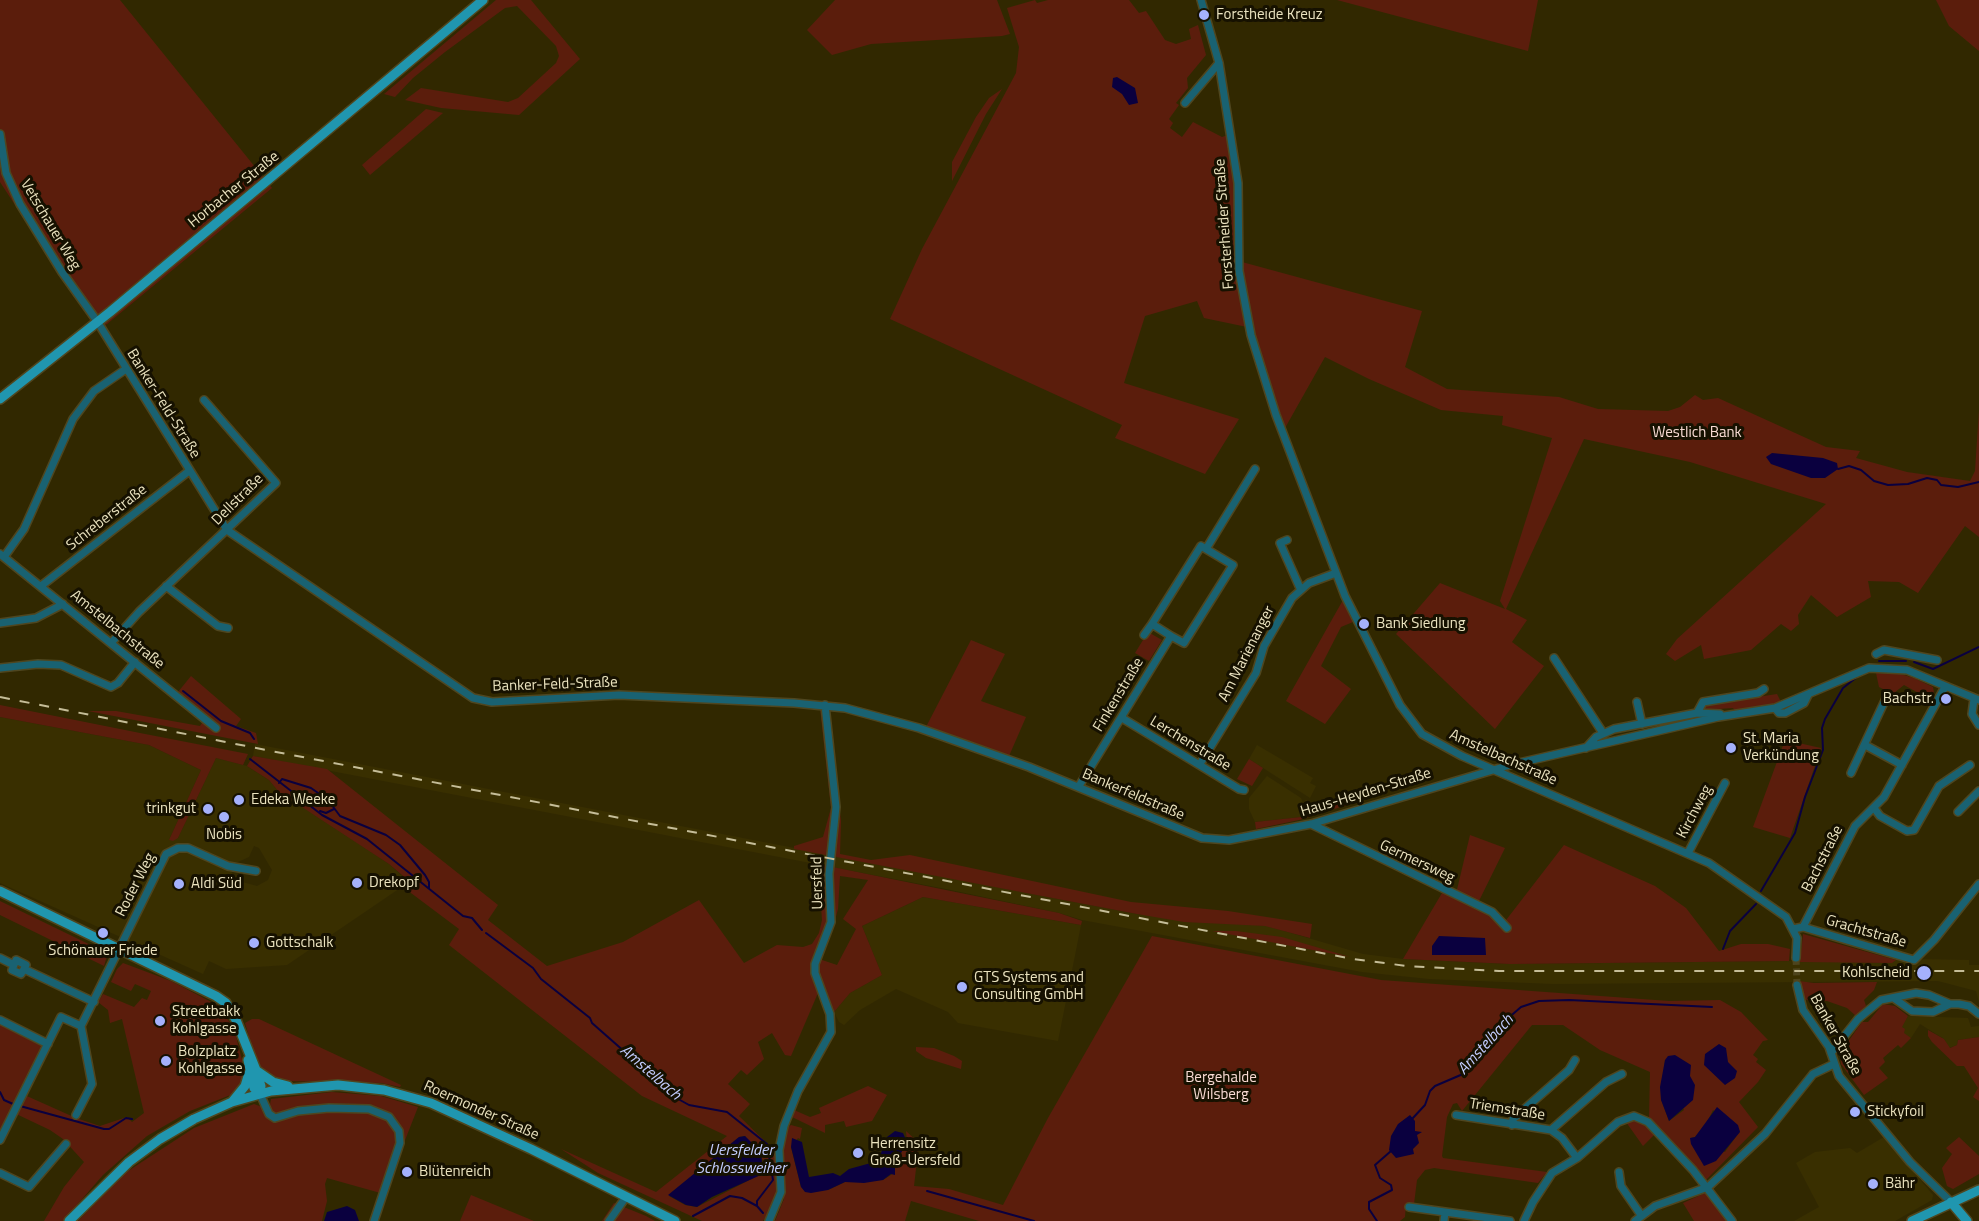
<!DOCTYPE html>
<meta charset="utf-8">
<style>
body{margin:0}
canvas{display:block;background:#312800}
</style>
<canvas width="1979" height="1221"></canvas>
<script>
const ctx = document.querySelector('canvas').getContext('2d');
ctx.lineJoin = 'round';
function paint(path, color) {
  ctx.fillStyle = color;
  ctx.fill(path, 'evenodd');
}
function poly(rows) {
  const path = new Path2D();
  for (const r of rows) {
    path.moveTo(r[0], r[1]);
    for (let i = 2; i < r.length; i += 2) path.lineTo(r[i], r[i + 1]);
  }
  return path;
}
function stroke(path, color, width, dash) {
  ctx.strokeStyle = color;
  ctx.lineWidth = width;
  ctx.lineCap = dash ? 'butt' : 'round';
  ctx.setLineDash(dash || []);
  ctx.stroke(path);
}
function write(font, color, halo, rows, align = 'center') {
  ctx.font = font + ' "Titillium Web",sans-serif';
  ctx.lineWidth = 6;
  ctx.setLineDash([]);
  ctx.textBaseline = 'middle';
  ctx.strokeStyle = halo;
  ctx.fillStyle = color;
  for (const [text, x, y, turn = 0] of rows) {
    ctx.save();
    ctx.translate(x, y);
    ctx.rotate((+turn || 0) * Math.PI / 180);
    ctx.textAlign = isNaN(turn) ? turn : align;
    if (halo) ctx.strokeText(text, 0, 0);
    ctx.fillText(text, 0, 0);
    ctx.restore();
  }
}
paint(poly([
 [0,717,149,745,201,770,169,840,178,838,216,758,247,766,269,780,279,792,338,829,389,864,409,882,287,965,226,969,209,961,203,974,0,883],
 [254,846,259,848,272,870,268,880,257,886,235,880,229,866,249,857],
 [255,744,1137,914,1267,926,1363,954,1403,959,1510,964,1789,961,1892,963,1896,960,1912,962,1918,959,1969,960,1969,965,1979,965,1979,1002,1976,991,1938,981,1554,984,1429,979,1362,972,1082,920,1059,913,946,889,253,756],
 [1257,745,1313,778,1310,783,1316,786,1310,798,1249,759],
 [1267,776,1301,798,1303,803,1306,800,1315,806,1334,802,1309,809,1301,817,1255,822,1249,809,1249,798],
 [923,897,1081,925,1058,1041,958,1023,948,1012,896,989,860,1010,844,1025,839,1022,834,1012,850,993,882,975,862,926],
 [1908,1016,1968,1018,1971,1027,1979,1026,1979,1037,1958,1040,1957,1045,1949,1048,1944,1039,1920,1024,1911,1038,1903,1033,1901,1027],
 [1884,1137,1933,1195,1932,1200,1895,1221,1794,1221,1819,1207,1796,1163,1815,1152,1850,1148,1857,1153]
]), '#392f00');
paint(poly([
 [0,0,120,0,272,188,107,324,96,329,0,182],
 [496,0,531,0,580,59,519,115,441,108,405,100,421,88,508,102,518,98,556,63,559,56,556,46,517,6,505,8,445,52,413,78,395,97,384,94],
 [835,0,997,0,1010,34,1002,36,871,44,832,55,807,30],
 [1035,0,1037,3,1048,0,1129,0,1139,13,1146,11,1165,40,1176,44,1191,39,1189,29,1198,25,1206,55,1187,78,1188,88,1176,103,1179,105,1169,119,1173,123,1170,128,1182,137,1193,122,1222,137,1228,135,1235,179,1236,272,1247,327,1204,318,1197,301,1145,316,1124,383,1239,419,1205,474,1115,438,1122,425,890,319,922,249,1016,73,1019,47,1007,8],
 [1337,0,1538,0,1528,51],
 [1936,0,1979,0,1979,51,1949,26],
 [1002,89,986,114,952,181,952,162,976,117,989,98],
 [426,109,443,113,370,175,362,165],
 [1242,262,1422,311,1405,367,1447,389,1559,397,1598,409,1668,411,1680,407,1695,395,1703,400,1718,398,1826,447,1860,451,1856,458,1907,472,1970,481,1975,471,1979,410,1979,537,1965,526,1918,593,1899,582,1868,581,1871,597,1837,617,1811,595,1798,615,1799,624,1791,631,1781,624,1751,650,1704,659,1701,645,1675,661,1666,654,1677,639,1826,504,1690,462,1584,439,1506,609,1527,620,1512,642,1544,666,1495,729,1396,634,1440,583,1505,609,1500,601,1552,438,1502,425,1503,416,1441,410,1369,379,1325,357,1285,428,1272,396,1253,327],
 [1343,600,1353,622,1341,627,1321,666,1351,689,1325,724,1286,701],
 [1148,632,1162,640,1149,661,1135,653],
 [971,640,1005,654,981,701,1026,717,1009,756,926,727],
 [1876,673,1897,673,1914,678,1933,687,1934,693,1931,700,1904,685,1894,693,1883,689,1879,687],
 [191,676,241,719,236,726,256,733,258,744,88,711,116,711,200,726,206,717,178,692],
 [1777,694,1781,702,1745,711,1736,712,1733,708,1703,710,1705,705],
 [0,705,140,733,248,754,243,765,216,758,178,838,173,841,169,840,201,770,149,745,0,717],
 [820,708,828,711,841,821,840,854,871,860,910,855,1131,902,1228,911,1312,924,1310,938,1265,926,1184,922,1137,914,794,849,794,846,823,837,831,808],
 [1785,740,1821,748,1790,838,1753,827],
 [253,756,327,769,498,905,488,920,547,966,623,942,699,900,744,963,777,945,803,947,812,944,819,933,822,920,818,864,1059,913,1082,921,1081,925,923,897,862,926,882,975,850,993,834,1012,825,990,818,993,791,1056,785,1055,772,1033,758,1042,764,1059,747,1075,741,1070,728,1084,750,1104,739,1116,775,1151,776,1193,770,1210,763,1221,702,1221,598,1173,561,1149,656,1192,727,1136,642,1096,449,945,459,929,403,887,409,881,389,864,279,792,269,780,247,766],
 [840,876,868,880,843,919,856,929,837,965,819,959,833,928,838,909],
 [745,1136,763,1160,763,1173,697,1207,685,1205,669,1196,739,1137],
 [1249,759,1263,768,1252,786,1237,779],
 [1334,802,1357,802,1299,820,1256,829,1255,822,1301,817,1309,809],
 [1470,835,1505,848,1476,907,1503,924,1564,845,1655,886,1686,908,1719,951,1741,944,1768,944,1790,949,1789,961,1510,964,1403,959,1442,893,1455,898],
 [0,901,103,951,107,956,104,966,0,915],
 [1212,931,1236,931,1282,937,1350,957],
 [1803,934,1896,960,1892,963,1800,962],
 [1152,936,1381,980,1669,1001,1720,1000,1741,1012,1768,1040,1763,1041,1753,1055,1758,1059,1756,1062,1766,1070,1758,1082,1739,1102,1758,1127,1706,1180,1649,1119,1650,1072,1600,1050,1563,1025,1532,1025,1462,1111,1457,1103,1453,1104,1447,1117,1442,1156,1443,1158,1547,1172,1538,1183,1434,1168,1425,1170,1417,1180,1414,1204,1406,1204,1405,1217,1400,1221,979,1221,911,1201,905,1221,775,1221,784,1199,783,1148,786,1129,791,1125,802,1128,800,1139,798,1138,791,1147,801,1187,828,1190,845,1182,883,1180,894,1173,895,1164,907,1142,906,1131,919,1143,914,1186,949,1189,1003,1205,1048,1118],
 [1665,1060,1684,1110,1669,1121,1661,1099],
 [1713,1110,1740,1131,1725,1152,1691,1138,1695,1137,1706,1124],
 [123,963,171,981,217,1005,234,1028,242,1060,242,1084,233,1094,190,1111,147,1136,103,1175,63,1221,44,1221,64,1187,84,1162,63,1139,50,1130,10,1111,0,1131,0,1024,43,1045,20,1093,76,1118,100,1126,127,1117,132,1122,144,1113,122,1019,110,1023,108,1010,98,1002,103,994,134,1007,142,998,147,1000,151,991,135,984,131,991,111,982,117,969],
 [1799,981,1814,983,1877,982,1874,990,1864,1000,1866,1006,1856,1016,1847,1008,1827,1001,1812,1002,1802,998],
 [1883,1004,1895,1006,1908,1016,1902,1027,1905,1029,1904,1033,1911,1038,1901,1048,1898,1045,1883,1058,1885,1062,1879,1068,1888,1078,1864,1095,1841,1064,1840,1053,1862,1022,1868,1022],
 [252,1019,259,1019,401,1085,400,1087,381,1083,283,1081,263,1071,256,1061,245,1023],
 [1928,1030,1944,1039,1950,1048,1957,1045,1958,1040,1979,1037,1979,1101,1973,1097,1978,1088,1964,1066,1957,1066,1932,1042,1928,1036],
 [916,1047,934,1048,954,1056,962,1061,961,1069,926,1058,916,1051],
 [868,1086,887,1095,872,1121,846,1127,844,1121,825,1125,825,1133,792,1117,794,1110,810,1117,821,1113,819,1108],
 [332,1092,381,1096,418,1107,384,1194,327,1178,325,1184,327,1201,322,1221,78,1221,125,1173,194,1128,254,1104,262,1107,268,1117,274,1115,269,1110,271,1099],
 [1636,1120,1645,1123,1655,1134,1643,1146,1626,1122],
 [1959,1137,1979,1156,1979,1174,1953,1189,1947,1186,1942,1168,1952,1154,1946,1148],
 [1707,1192,1727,1221,1694,1221,1683,1203],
 [471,1195,534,1221,460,1221],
 [614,1203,646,1216,655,1221,602,1221]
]), '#5b1d0c');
paint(poly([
 [1117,77,1135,88,1138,103,1129,105,1122,94,1112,87,1113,78],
 [1772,453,1823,458,1837,463,1838,469,1825,478,1811,478,1771,464,1766,457],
 [1439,936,1485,938,1486,955,1432,955,1432,946],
 [1719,1044,1726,1048,1728,1062,1737,1071,1735,1078,1725,1085,1704,1065,1705,1054],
 [1675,1055,1691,1065,1690,1076,1695,1085,1693,1100,1669,1121,1661,1100,1660,1087,1665,1060,1668,1056],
 [1717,1107,1738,1125,1740,1132,1716,1161,1704,1166,1691,1144,1690,1138,1695,1137],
 [1410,1115,1415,1121,1415,1131,1422,1132,1417,1135,1419,1143,1413,1149,1414,1154,1396,1158,1389,1150,1391,1136,1398,1124],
 [895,1131,903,1133,907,1142,895,1164,895,1175,891,1174,883,1180,864,1183,845,1182,828,1190,811,1193,805,1192,801,1187,791,1147,792,1138,802,1142,809,1177,833,1173,840,1176,849,1169,878,1161,887,1137],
 [745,1136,761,1152,763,1174,712,1197,697,1207,686,1205,668,1195,739,1137],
 [347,1206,355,1210,359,1221,324,1221,327,1212]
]), '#0a003f');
stroke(poly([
 [1838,469,1849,466,1861,470,1874,481,1888,485,1908,484,1927,478,1937,480,1941,485,1958,487,1979,482],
 [1879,661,1906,661],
 [1914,662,1933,669,1979,647],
 [183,691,221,721,250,733,254,739],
 [250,759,322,815,367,839,463,916,472,918,482,930],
 [279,783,282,779,311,788,328,800,340,816,386,835,400,845,425,875,429,882,429,888],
 [320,811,326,813,334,809],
 [1761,891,1795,833,1805,797,1823,750,1822,728,1825,719,1843,688,1857,677],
 [486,933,533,968,541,979,590,1018,592,1023,634,1060,651,1080,671,1095,689,1105,727,1112,767,1144,773,1180,757,1201,757,1206,763,1213],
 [1723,949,1730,931,1756,904],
 [0,1092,4,1100,13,1104],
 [20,1106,104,1129,109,1129,126,1118,132,1119],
 [1412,1119,1425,1105,1430,1091,1435,1086,1463,1074,1490,1034,1521,1007,1539,1001,1569,1000,1712,1007],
 [927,1191,1034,1221],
 [693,1216,730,1196,742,1198,757,1206],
 [1377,1221,1369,1209,1369,1202,1392,1190,1391,1185,1380,1178,1375,1165,1391,1151]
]), '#0a003f', 2);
stroke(poly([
 [1796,958,1797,985]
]), '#4d441d', 7, [7, 3.5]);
const minor = poly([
 [1201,0,1219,63,1238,183,1239,271,1251,335,1276,415,1345,596,1400,705,1422,734,1462,756,1709,863,1786,917,1797,938,1796,958],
 [1185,103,1219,63],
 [0,134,6,173,20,204,62,272,97,321,227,530,473,698,492,702,619,695,794,703,845,708,919,728,1029,767,1202,838,1229,840,1311,824,1510,765,1718,717,1775,708,1869,668,1907,670,1979,700],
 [1287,540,1280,543,1300,588],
 [0,554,216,728],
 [4,557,24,529,73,419,94,391,126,369],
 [41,586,189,471],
 [166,586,218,626,228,628],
 [0,623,36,618,63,604],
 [1144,635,1152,624],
 [1171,636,1184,643,1233,565,1206,549],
 [112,642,139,612,276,483,204,400],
 [1876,654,1884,650,1937,660],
 [1554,658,1603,733],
 [0,668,38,664,61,665,111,687,118,683,135,662],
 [1974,699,1972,714,1979,725],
 [1637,702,1642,724],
 [1775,708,1779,713,1785,713,1804,703,1808,695],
 [1697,713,1703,702,1758,693,1764,689],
 [1122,718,1239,789,1244,790],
 [1865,745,1902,765],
 [1586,748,1596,737,1614,729,1697,713,1720,714],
 [1200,764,1256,673,1264,646,1292,598,1309,583,1336,573],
 [1851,773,1888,694],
 [1079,786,1171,636,1152,624,1201,546,1206,549,1255,469],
 [1874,808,1880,816,1907,831,1914,830,1939,786,1970,765],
 [1958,812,1979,791],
 [1311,824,1492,912,1507,928],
 [1688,853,1725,783],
 [1803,927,1855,826,1884,797,1945,687],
 [1793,929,1803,927,1914,960,1934,940,1979,884],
 [0,958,14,965,12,970,21,974,24,969],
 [14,965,16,960,26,965,24,969,94,1002],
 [1797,985,1803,1010,1829,1047,1839,1076,1910,1162,1951,1202],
 [1895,999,1912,1011,1933,1012,1950,1004,1959,1004,1969,1006,1979,1014],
 [0,1020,48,1044],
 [1831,1053,1858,1019,1881,1000,1916,993,1929,995,1950,1004],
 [260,1094,269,1114,275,1118,298,1111,329,1108,369,1109,389,1117,399,1131,400,1143,374,1221],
 [76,1115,92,1084,81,1026,166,854,178,848,188,848,228,866,256,871],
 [1456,1115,1551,1130,1562,1138,1577,1158],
 [1512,1125,1513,1119,1569,1070,1575,1060],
 [1551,1130,1606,1082,1622,1074],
 [0,1140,61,1017,81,1026],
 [1619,1172,1621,1186,1641,1215],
 [0,1173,29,1187,66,1144],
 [1409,1207,1510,1221],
 [609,1221,626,1197],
 [769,1221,781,1192,779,1150,784,1126,798,1091,831,1032,830,1014,815,973,815,964,831,922,829,874,836,807,825,705],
 [1444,1221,1445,1212],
 [1524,1221,1533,1202,1552,1173,1577,1158,1618,1122,1634,1116,1648,1122,1693,1170,1732,1221],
 [1635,1221,1655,1206,1708,1187,1765,1134,1813,1074,1834,1064]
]);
const major = poly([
 [0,399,110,312,483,0],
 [0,891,216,996,226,1003,236,1020,256,1070,261,1086,260,1094],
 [248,1060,254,1088,260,1094],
 [257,1071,273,1082,288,1086],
 [232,1102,245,1086,249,1073],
 [1951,1202,1967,1221],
 [69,1221,129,1162,160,1139,194,1119,232,1102,271,1091,338,1085,384,1090,431,1103,531,1149,675,1221],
 [1912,1221,1979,1190]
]);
stroke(minor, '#4f461f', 10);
stroke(major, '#4f461f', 12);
stroke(minor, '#196272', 7);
stroke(major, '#2096af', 9);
stroke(poly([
 [0,697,266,750,1353,959,1407,966,1499,971,1979,971]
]), '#c5bd98', 2, [10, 10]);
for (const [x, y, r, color] of [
 [1204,15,6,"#a5b1fc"],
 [1364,624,6,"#a5b1fc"],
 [1946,699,6,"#a5b1fc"],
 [1731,748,6,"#a5b1fc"],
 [239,800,6,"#a5b1fc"],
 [208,809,6,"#a5b1fc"],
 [224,817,6,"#a5b1fc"],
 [357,883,6,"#a5b1fc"],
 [179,884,6,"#a5b1fc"],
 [103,933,6,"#a5b1fc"],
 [254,943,6,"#a5b1fc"],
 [1924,973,8,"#a5b1fc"],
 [962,987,6,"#a5b1fc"],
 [160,1021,6,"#a5b1fc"],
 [166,1061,6,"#a5b1fc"],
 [1855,1112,6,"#a5b1fc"],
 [858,1153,6,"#a5b1fc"],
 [407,1172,6,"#a5b1fc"],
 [1873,1184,6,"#a5b1fc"]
]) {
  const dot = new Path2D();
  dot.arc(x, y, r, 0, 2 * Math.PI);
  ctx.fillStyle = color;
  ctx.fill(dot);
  stroke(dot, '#161100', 2);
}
write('15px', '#ebe3bf', '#161100', [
 ["Forstheide Kreuz",1216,15],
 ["Bank Siedlung",1376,624],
 ["Bachstr.",1934,699,"right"],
 ["St. Maria",1743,739],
 ["Verkündung",1743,756],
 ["Edeka Weeke",251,800],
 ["trinkgut",196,809,"right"],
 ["Nobis",224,835,"center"],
 ["Drekopf",369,883],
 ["Aldi Süd",191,884],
 ["Gottschalk",266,943],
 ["Schönauer Friede",103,951,"center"],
 ["Kohlscheid",1910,973,"right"],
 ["GTS Systems and",974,978],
 ["Consulting GmbH",974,995],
 ["Streetbakk",172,1012],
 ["Kohlgasse",172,1029],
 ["Bolzplatz",178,1052],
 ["Kohlgasse",178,1069],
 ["Stickyfoil",1867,1112],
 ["Herrensitz",870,1144],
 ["Groß-Uersfeld",870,1161],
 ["Blütenreich",419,1172],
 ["Bähr",1885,1184]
], 'left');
write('15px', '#ebe3bf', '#161100', [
 ["Horbacher Straße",234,190,-39],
 ["Forsterheider Straße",1225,224,-94],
 ["Vetschauer Weg",50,225,59],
 ["Banker-Feld-Straße",163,404,58],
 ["Dellstraße",238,500,-45],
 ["Schreberstraße",107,518,-38],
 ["Amstelbachstraße",117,630,39],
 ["Am Marienanger",1247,654,-63],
 ["Banker-Feld-Straße",555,685,-2],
 ["Finkenstraße",1119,695,-59],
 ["Lerchenstraße",1190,744,31],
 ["Amstelbachstraße",1503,758,24],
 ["Haus-Heyden-Straße",1366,793,-17],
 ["Bankerfeldstraße",1133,795,23],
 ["Kirchweg",1695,812,-62],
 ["Bachstraße",1823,859,-63],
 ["Germersweg",1417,862,25],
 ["Uersfeld",818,883,-91],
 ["Roder Weg",136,885,-63],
 ["Grachtstraße",1866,932,16],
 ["Banker Straße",1835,1035,61],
 ["Triemstraße",1507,1110,9],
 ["Roermonder Straße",481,1111,24]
]);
write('15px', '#f9dbd3', '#161100', [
 ["Westlich Bank",1697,433],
 ["Bergehalde",1221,1078],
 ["Wilsberg",1221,1095]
]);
write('italic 16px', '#c3cdfe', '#161100', [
 ["Amstelbach",1486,1045,-48],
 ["Amstelbach",650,1073,41],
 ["Uersfelder",741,1151],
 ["Schlossweiher",741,1169]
]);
</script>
